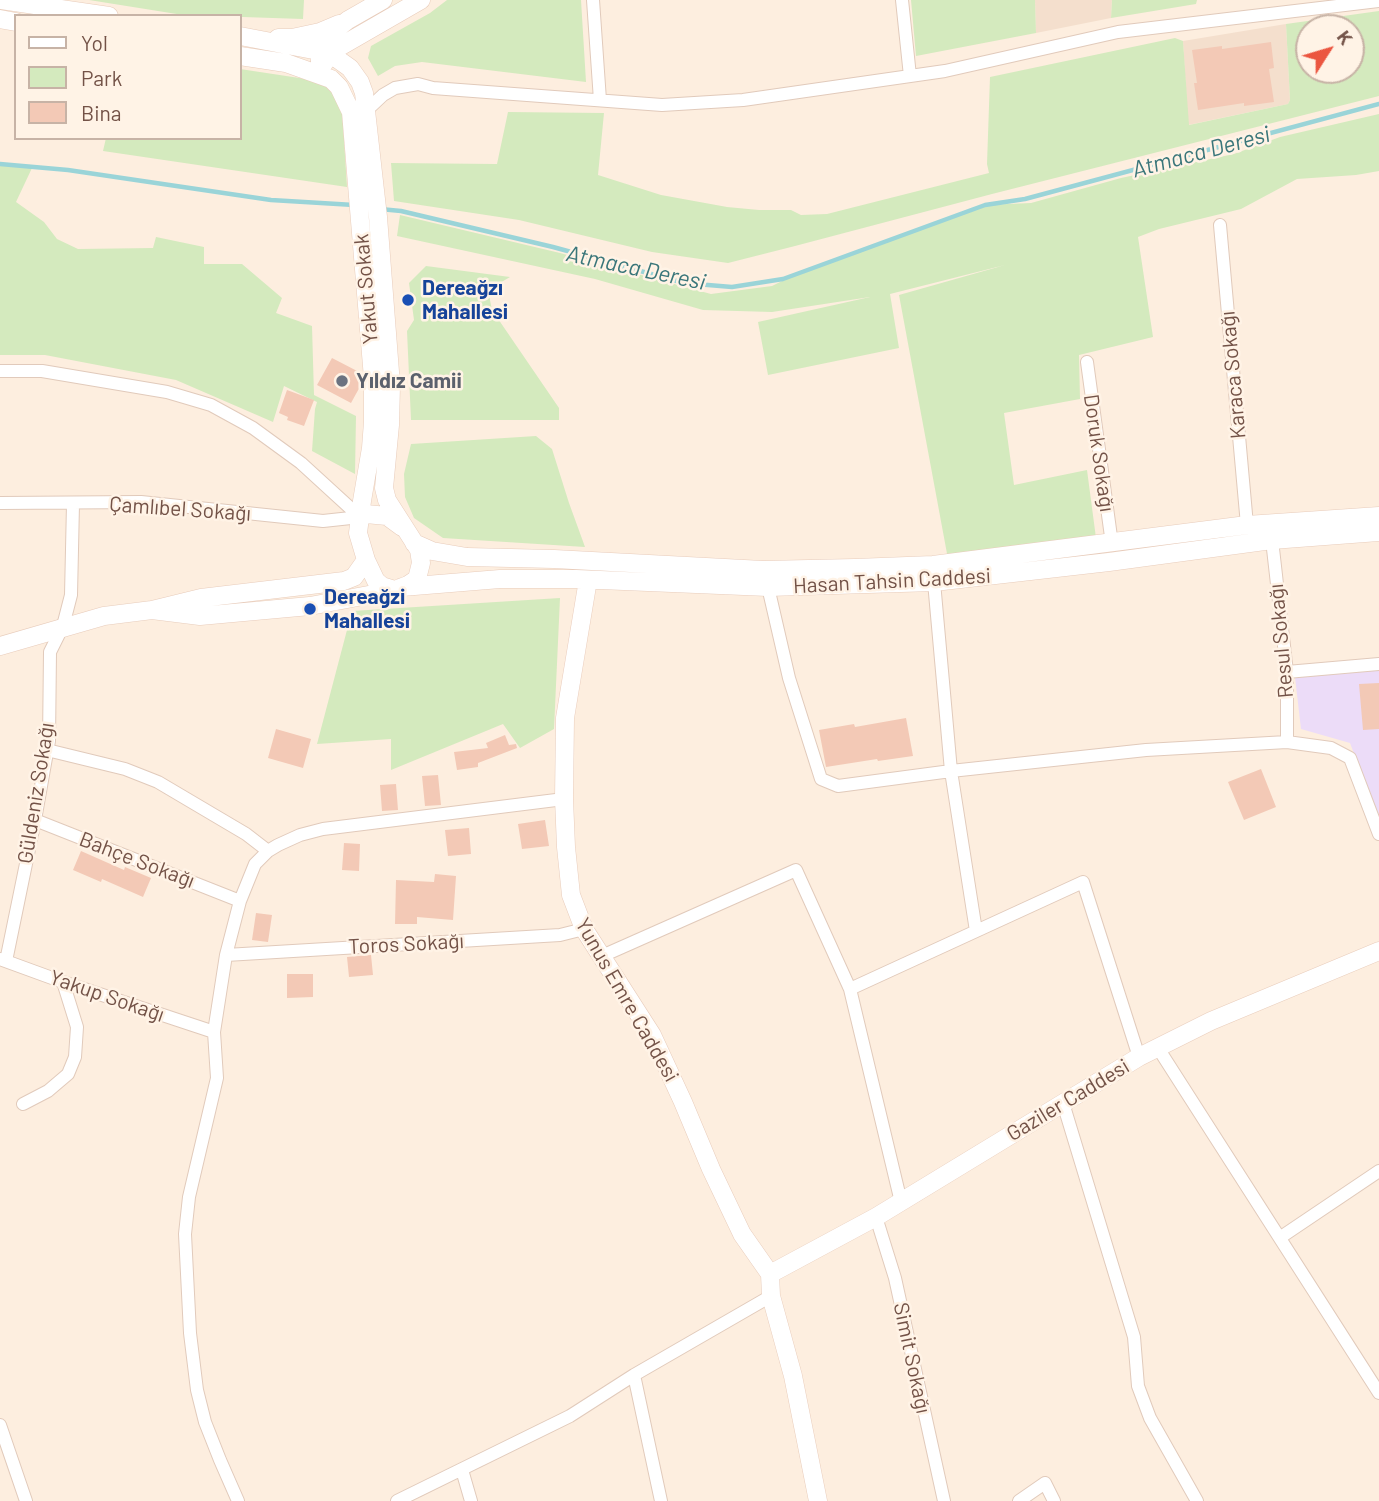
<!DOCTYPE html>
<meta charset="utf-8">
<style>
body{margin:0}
#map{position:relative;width:1379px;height:1501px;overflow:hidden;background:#fdeedf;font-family:Barlow,sans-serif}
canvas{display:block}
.legend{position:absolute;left:14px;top:14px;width:228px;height:126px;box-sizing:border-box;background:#fff3e6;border:2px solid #c7b3a6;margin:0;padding:9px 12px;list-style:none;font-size:21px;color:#735247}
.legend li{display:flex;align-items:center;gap:14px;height:35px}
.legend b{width:35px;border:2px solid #c7b3a6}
.north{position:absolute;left:1295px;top:14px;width:70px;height:70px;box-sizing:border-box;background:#fff3e6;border:2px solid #c7b3a6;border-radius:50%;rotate:53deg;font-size:19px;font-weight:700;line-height:28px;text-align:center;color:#735247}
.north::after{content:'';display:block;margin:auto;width:24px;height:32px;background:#eb5640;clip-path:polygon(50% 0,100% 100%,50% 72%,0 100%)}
</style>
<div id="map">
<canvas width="1379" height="1501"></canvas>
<ul class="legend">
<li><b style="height:9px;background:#fff"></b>Yol</li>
<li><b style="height:19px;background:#d4eabe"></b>Park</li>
<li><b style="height:19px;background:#f3c9b6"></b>Bina</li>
</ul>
<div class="north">K</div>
</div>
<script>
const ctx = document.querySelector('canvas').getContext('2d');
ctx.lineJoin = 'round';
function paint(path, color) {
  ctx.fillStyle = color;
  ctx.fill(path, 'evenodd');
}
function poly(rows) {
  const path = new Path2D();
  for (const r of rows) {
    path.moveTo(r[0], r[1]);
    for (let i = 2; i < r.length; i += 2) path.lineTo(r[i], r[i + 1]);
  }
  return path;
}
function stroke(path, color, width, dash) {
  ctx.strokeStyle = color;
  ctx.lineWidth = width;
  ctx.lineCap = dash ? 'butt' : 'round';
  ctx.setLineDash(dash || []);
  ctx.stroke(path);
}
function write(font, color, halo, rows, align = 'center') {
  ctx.font = font + ' Barlow,sans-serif';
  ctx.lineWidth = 5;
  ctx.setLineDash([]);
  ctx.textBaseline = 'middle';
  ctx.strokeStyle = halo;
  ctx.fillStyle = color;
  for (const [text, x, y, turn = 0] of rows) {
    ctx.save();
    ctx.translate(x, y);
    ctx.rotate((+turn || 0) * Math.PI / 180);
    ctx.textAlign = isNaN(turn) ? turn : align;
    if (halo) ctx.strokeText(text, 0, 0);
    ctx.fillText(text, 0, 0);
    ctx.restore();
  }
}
paint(poly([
 [1035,0,1112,0,1111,18,1036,33],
 [1286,24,1290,100,1288,104,1188,125,1183,41]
]), '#f4dfcd');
paint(poly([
 [1379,670,1379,819,1350,743,1301,729,1295,677]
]), '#ecdcf8');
paint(poly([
 [89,0,304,0,303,19,183,15],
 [447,0,581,0,586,82,422,62,395,66,378,76,368,58,371,46,430,13],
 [911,0,1035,0,1036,33,916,56],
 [1112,0,1197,0,1196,4,1111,18],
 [1379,11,1379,96,992,194,795,246,728,263,652,252,519,220,394,201,391,163,497,164,508,112,604,113,598,175,661,195,727,207,759,210,791,210,801,215,827,214,989,173,987,164,990,77,1175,38,1183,41,1189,125,1288,104,1290,100,1286,24],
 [1309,28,1351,28,1351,70,1309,70],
 [240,69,306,79,328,87,342,108,347,187,103,151,106,138,240,138],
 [1379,114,1379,171,1356,175,1297,179,1241,209,1159,229,1138,237,1153,337,1079,355,1080,399,1004,413,1014,485,1087,470,1096,538,948,559,899,295,1005,265,890,294,899,348,768,375,758,322,870,297,772,312,703,310,595,279,397,236,400,215,560,253,711,294,772,286,790,277,985,205,1031,203,1121,178,1234,154,1280,137],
 [0,165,32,168,16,202,44,222,57,239,78,249,153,248,156,237,204,247,204,264,242,264,282,298,276,313,312,326,314,395,356,416,355,474,312,451,315,409,317,402,284,386,273,422,176,380,45,355,0,355],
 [426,266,510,277,488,290,492,310,559,408,559,420,411,420,407,331,414,320,409,283],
 [536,436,552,449,569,503,585,547,443,538,414,518,405,497,404,474,411,444],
 [560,598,554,729,520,748,503,724,391,770,391,739,317,744,352,611]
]), '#d4eabe');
stroke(poly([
 [0,164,68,170,271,200,354,205],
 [380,209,401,211,553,247,684,283,732,287,783,279,985,205,1025,199,1379,104]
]), '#9ad4d8', 4.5);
paint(poly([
 [1271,42,1274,68,1269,69,1274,102,1244,106,1244,103,1198,110,1194,83,1197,83,1192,50,1222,46,1222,49],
 [332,358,361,373,362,383,351,403,317,385],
 [287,390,314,400,304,426,287,420,288,417,279,413],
 [1379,683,1379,729,1363,730,1359,684],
 [906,718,913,756,878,761,877,759,826,767,819,730,854,724,855,727],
 [276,729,311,739,303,768,268,758],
 [505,735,509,745,516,744,517,748,478,763,478,767,457,770,454,752,488,748,486,743],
 [1261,769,1276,807,1244,820,1228,782],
 [438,775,441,805,425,806,422,776],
 [396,784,398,810,382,811,380,785],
 [545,820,549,846,522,849,518,824],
 [469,828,471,854,448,856,445,830],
 [344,843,360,844,359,871,342,870],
 [81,851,124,870,125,867,151,878,143,897,102,879,101,882,73,870],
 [435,874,456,876,453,920,417,917,417,924,395,924,396,880,434,882],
 [256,913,272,915,268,942,252,940],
 [371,955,373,975,349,977,347,957],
 [287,974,313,974,313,997,287,998]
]), '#f3c9b6');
const street = poly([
 [593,0,600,100],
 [902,0,910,76],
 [367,110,383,95,395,88,418,84,433,88,662,105,743,100,945,71,1118,32,1379,1],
 [1220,225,1247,525],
 [1087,362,1112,544],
 [0,371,42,371,167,392,211,405,253,428,301,463,360,517],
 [0,503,141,502,323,521,360,517],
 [1272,540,1287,672,1287,742],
 [934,582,951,771,976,931],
 [768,587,789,678,821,779,838,786,951,771,1146,750,1287,742,1331,748,1350,758,1379,834],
 [1287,672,1379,664],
 [47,750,125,769,158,782,246,834,268,851],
 [35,820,240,901],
 [226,955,560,935,584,929],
 [602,956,796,870,850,989,901,1202],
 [0,959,63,982,214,1032],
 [6,961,35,820,49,741,50,652,63,626,71,595,73,504],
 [850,989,1083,882,1139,1057],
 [1158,1048,1379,1393],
 [1063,1103,1134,1337,1138,1386,1150,1418,1197,1501],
 [23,1104,48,1091,68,1074,75,1057,77,1027,63,982],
 [876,1217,895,1278,944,1501],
 [1281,1237,1379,1171],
 [634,1375,661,1501],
 [0,1425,26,1501],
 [462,1470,471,1501],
 [238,1501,220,1460,205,1422,197,1390,190,1333,185,1234,189,1197,217,1078,214,1032,226,955,240,901,255,864,268,851,278,845,300,835,323,829,564,799],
 [397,1501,570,1416,634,1375,771,1296],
 [1019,1501,1045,1483,1054,1501]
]);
const secondary = poly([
 [0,0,109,16],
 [0,19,16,22],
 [278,38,292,38,320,32,339,24],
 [240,56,286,63,331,79,339,87,351,112,373,378,373,422,371,448,362,501,358,533,366,560,376,581,382,586,395,590],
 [325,62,329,53,421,0],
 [320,63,320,52,323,44,330,34,348,20,383,0],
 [360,517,366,514,387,516,402,527],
 [414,543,432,551,467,557,554,559,763,570,855,568,933,565,1247,525,1379,516],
 [588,580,565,718,564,799,566,847,571,895,584,929,652,1035,683,1102,711,1169,742,1234,770,1274],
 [402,587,500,579,576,579,768,587,934,582,1109,562,1272,540,1379,532],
 [152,610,200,616,310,606,395,590,408,585,417,579,421,563,419,550,387,500,384,488,390,425,391,385,378,217,364,93,360,82,350,68,329,53,240,36],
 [0,646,104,616,152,610,201,598,344,581,354,577,366,560],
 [770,1274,876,1217,1139,1057,1211,1021,1379,951],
 [770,1274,771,1296,793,1376,818,1501]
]);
stroke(street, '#e1cabb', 14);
stroke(secondary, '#e8ccbb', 19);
stroke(street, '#fff', 12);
stroke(secondary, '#fff', 18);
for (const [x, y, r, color] of [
 [408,300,7,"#1a4fb4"],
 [342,381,7,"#6b7280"],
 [310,609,7,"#1a4fb4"]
]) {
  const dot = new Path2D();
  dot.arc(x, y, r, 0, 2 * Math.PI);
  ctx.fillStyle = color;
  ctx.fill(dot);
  stroke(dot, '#fff3e6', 2.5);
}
write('bold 21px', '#164399', '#fff3e6', [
 ["Dereağzı",422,288],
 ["Mahallesi",422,312],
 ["Dereağzi",324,597],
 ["Mahallesi",324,621]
], 'left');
write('21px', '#735247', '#fff3e6', [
 ["Yakut Sokak",366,289,-95],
 ["Karaca Sokağı",1233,375,-95],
 ["Doruk Sokağı",1099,453,82],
 ["Çamlıbel Sokağı",180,509,4],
 ["Hasan Tahsin Caddesi",892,581,-3],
 ["Resul Sokağı",1281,641,-95],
 ["Güldeniz Sokağı",36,793,-81],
 ["Bahçe Sokağı",137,860,21],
 ["Toros Sokağı",406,944,-3],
 ["Yakup Sokağı",107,996,19],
 ["Yunus Emre Caddesi",627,1000,60],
 ["Gaziler Caddesi",1068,1100,-31],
 ["Simit Sokağı",912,1358,78]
]);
write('bold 21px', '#5b616d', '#fff3e6', [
 ["Yıldız Camii",356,381]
], 'left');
write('italic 23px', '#3a767a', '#fff3e6', [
 ["Atmaca Deresi",1201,152,-15],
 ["Atmaca Deresi",636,268,12]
]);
</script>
